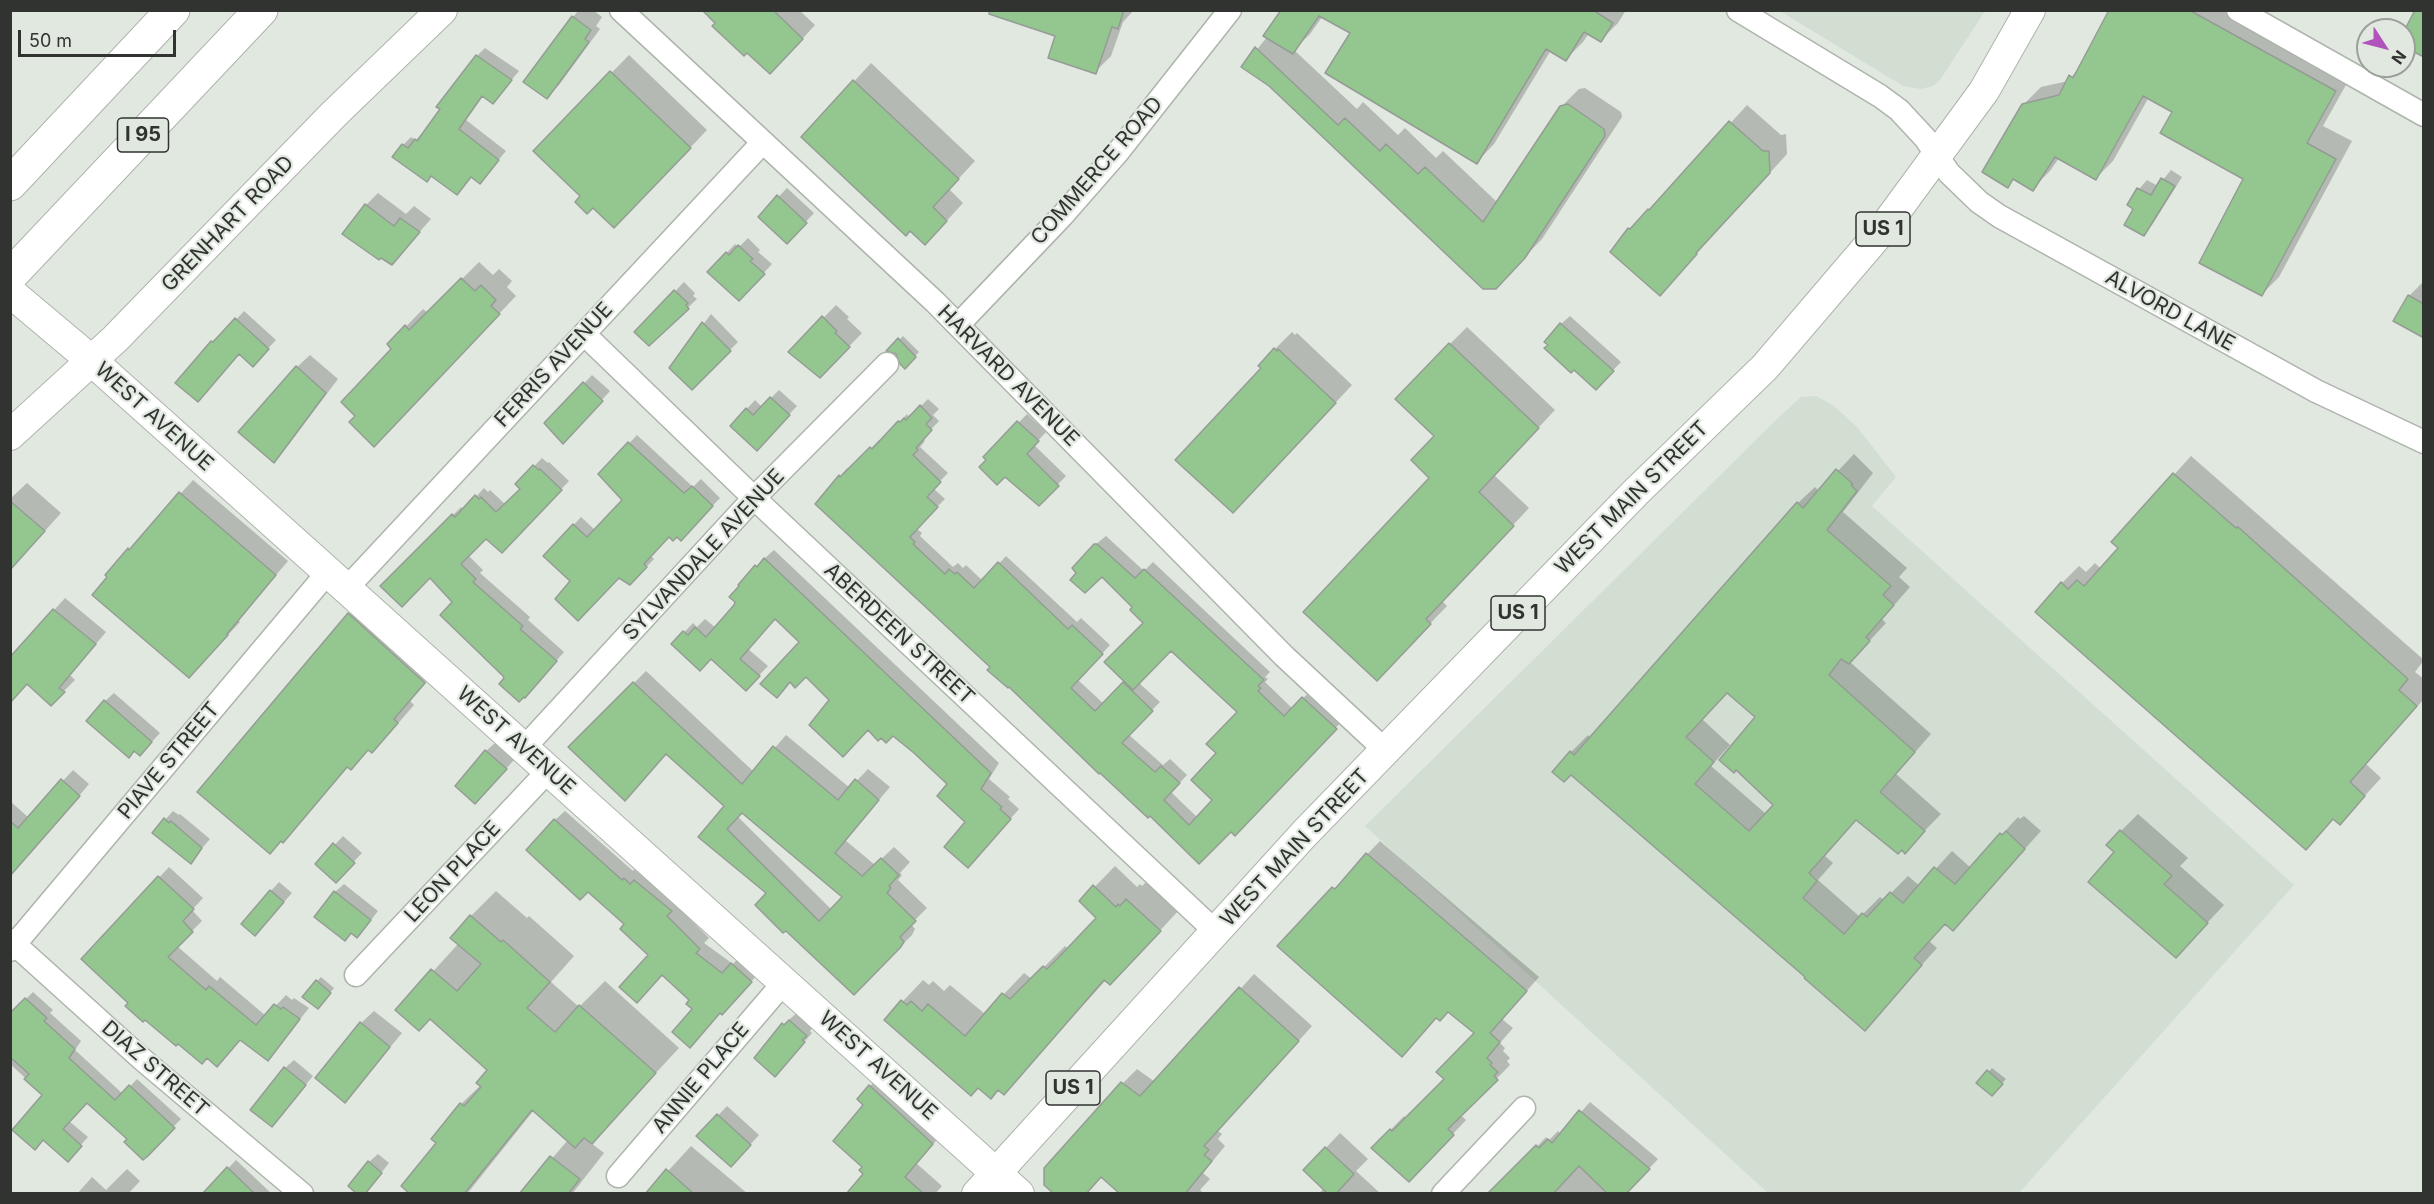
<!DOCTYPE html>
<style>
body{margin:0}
#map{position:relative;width:2434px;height:1204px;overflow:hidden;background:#e1e8e0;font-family:Inter,sans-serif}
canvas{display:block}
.frame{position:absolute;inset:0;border:12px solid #313330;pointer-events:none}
.north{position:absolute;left:2356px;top:18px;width:60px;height:60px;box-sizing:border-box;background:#e1e8e0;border:2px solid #9ba09a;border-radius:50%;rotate:126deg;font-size:16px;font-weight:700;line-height:24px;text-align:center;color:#313330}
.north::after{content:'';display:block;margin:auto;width:21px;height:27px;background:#b153bd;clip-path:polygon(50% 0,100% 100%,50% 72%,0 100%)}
.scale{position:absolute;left:18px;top:30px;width:158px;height:27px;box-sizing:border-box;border:3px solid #313330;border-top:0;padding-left:8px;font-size:18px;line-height:21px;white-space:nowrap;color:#313330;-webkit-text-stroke:4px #e1e8e0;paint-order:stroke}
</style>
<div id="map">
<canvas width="2434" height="1204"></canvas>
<div class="frame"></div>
<div class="north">N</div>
<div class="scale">50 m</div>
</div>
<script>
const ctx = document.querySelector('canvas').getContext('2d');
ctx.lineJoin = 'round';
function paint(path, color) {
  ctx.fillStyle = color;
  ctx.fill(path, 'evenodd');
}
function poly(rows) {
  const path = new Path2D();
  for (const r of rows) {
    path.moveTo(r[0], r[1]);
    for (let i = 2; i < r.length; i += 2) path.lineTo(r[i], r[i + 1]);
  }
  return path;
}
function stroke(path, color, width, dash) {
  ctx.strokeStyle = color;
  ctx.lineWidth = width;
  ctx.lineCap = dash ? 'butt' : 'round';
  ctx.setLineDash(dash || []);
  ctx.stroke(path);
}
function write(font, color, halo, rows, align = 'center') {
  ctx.font = font + ' Inter,sans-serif';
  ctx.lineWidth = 4.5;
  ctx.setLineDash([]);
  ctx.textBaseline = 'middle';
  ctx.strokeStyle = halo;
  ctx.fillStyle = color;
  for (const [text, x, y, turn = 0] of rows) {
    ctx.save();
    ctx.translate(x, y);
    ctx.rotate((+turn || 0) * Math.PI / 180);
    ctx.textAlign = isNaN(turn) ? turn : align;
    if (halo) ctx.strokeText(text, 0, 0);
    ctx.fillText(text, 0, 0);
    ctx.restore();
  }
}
paint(poly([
 [1780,11,1985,11,1940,80,1933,86,1921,89,1903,86],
 [1816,396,1834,406,1858,428,1896,477,1872,506,2294,885,2019,1193,1768,1193,1365,826,1776,420,1801,397]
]), '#d2ded1');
paint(poly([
 [579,10,593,10,602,17,596,26,600,29,559,85,547,97,573,17],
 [704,10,799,10,815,25,783,60,717,23],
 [983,10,1134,10,1123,22,1111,56,1095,72,1057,35],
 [1327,10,1310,34,1294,50,1357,109,1363,102,1398,135,1405,128,1436,158,1443,151,1498,203,1561,107,1579,89,1585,88,1621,112,1622,117,1542,239,1513,269,1243,67,1267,37],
 [1356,10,1626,10,1618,23,1601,40,1589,33,1583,42,1566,59,1551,50,1494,144,1477,162,1352,32],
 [2111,10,2237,10,2352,74,2323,126,2352,141,2279,277,2261,295,2245,178,2174,111,2149,97,2113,161,2096,178,2059,158,2050,171,2032,189,2015,179,2007,186,2023,105,2041,87,2068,81,2083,63],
 [485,48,519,71,493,102,484,95,466,120,506,151,480,182,472,176,465,185,403,145,411,137,416,140,424,132,477,56],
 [629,55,707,130,632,209,582,196,535,151],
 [871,63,975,161,949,189,963,203,942,226,910,229,803,137],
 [1747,105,1781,135,1786,134,1787,154,1660,294,1629,229,1667,193],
 [2171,170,2182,177,2152,225,2143,234,2135,208,2129,205,2139,189,2147,180,2158,186],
 [787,188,814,213,787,242,760,216],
 [378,193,406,214,414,206,431,219,392,263,366,205],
 [748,238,760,250,758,252,772,264,747,291,709,272,735,244,738,248],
 [479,262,493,275,499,269,512,281,507,287,516,296,391,427,357,415,394,349,389,344,423,309,428,313],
 [684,282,695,293,693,296,697,299,649,344,636,332],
 [2422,283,2424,284,2424,336,2409,296],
 [836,305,849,317,847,319,862,333,833,363,790,352],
 [244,311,276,340,261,356,240,353,177,383,212,342,221,333,222,335],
 [711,314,738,342,692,388,671,367],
 [1570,316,1621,362,1596,388,1561,324],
 [1467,327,1555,410,1494,475,1529,508,1442,601,1447,606,1393,662,1431,478,1450,344],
 [1292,332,1295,335,1297,333,1352,385,1250,494,1263,368,1275,349],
 [903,336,919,352,905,367,897,353,889,350],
 [310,355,338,379,286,448,274,461,297,367],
 [592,375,610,391,571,433,547,423],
 [779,390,797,406,765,440,732,425,755,400,762,407],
 [928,399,939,409,933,415,939,421,922,439,925,441,920,447,948,473,933,488,945,499,916,528,922,533,920,536,953,567,958,563,963,568,966,565,983,581,1006,556,1077,622,1081,618,1110,645,1078,680,1104,704,1126,681,1145,623,1095,545,1106,536,1144,571,1153,562,1270,672,1265,677,1268,679,1265,682,1293,709,1311,690,1343,720,1235,834,1231,830,1199,862,817,504,847,468,849,470,879,440,881,442,907,414,908,416,913,412,914,413],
 [1171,649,1240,712,1218,753,1214,800,1198,818,1171,792,1187,775,1170,759,1163,765,1128,734,1160,702,1138,682],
 [1027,414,1046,432,1034,445,1066,476,1039,504,985,457],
 [637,435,693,487,701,479,720,498,681,539,677,535,669,535,650,555,654,559,630,584,619,577,572,581,545,556,581,517,595,530,624,500,600,474],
 [1854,454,1873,473,1843,512,1907,568,1899,577,1910,587,1882,619,1886,623,1850,662,1931,734,1896,774,1941,814,1905,851,1857,819,1825,856,1833,863,1818,880,1860,917,1880,897,1884,900,1908,876,1920,886,1952,851,1971,868,2018,817,2020,819,2024,816,2041,831,1953,929,1946,923,1929,941,1937,948,1864,1029,1571,752,1588,735,1591,738,1798,503,1815,487,1819,491],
 [1728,691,1757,717,1775,804,1766,814,1711,766,1730,745,1702,719],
 [2191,456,2424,660,2415,672,2424,679,2424,699,2366,764,2381,778,2340,823,2334,818,2306,848,2062,583,2079,566,2086,572,2095,563,2101,569,2120,548,2113,542],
 [542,458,548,463,549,462,569,481,502,551,486,537,468,555,483,570,480,573,530,617,528,620,564,652,533,688,506,679,454,602,430,576,383,586,461,507,464,510,484,488,488,492,490,490,506,505,522,489,517,484],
 [193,480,288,561,238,620,240,622,202,663,107,575],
 [27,483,61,513,10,570,10,499],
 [774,550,999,763,989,779,1010,797,1008,799,1019,809,977,857,967,822,949,783,893,734,868,728,831,700,806,675,802,642,775,618,748,649,768,666,746,689,711,658,673,644,693,623,697,627,705,619,716,628,736,606,741,586,740,585,756,566],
 [366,597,441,665,410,701,414,705,389,734,372,751,369,749,351,768,349,766,300,823,270,852,349,614],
 [65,598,106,632,70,675,75,680,51,704,10,659],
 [646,671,754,772,786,735,850,788,868,769,890,787,845,840,875,865,894,847,910,862,900,873,902,875,898,880,927,908,911,924,915,929,912,935,854,993,768,893,700,837,726,806,667,753,637,787,570,747],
 [743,811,844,897,832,910,738,817],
 [114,693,160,733,148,746,105,701],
 [495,743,514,760,483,794,486,751],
 [73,770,89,784,29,855,10,869,10,801,29,818],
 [173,811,179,815,180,814,210,839,190,862,165,820],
 [565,811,633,871,634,869,641,875,645,871,680,900,676,905,709,938,704,943,733,964,742,954,761,971,731,1003,720,1012,694,1009,692,1000,650,955,627,924,555,820],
 [2138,814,2188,858,2180,866,2224,905,2176,956,2116,852,2121,831],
 [343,836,362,853,344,872,317,864],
 [1380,841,1539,977,1502,1019,1513,1028,1500,1043,1505,1048,1503,1051,1510,1058,1507,1061,1510,1065,1461,1115,1466,1120,1422,1167,1373,1148,1404,1116,1407,1119,1446,1079,1476,1033,1449,1010,1437,1017,1416,1041,1279,946],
 [1115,866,1137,887,1140,884,1142,886,1148,880,1180,909,1131,962,1106,980,1004,1093,886,1019,923,980,929,985,933,981,944,991,950,985,985,1014,1024,973,1032,979,1065,946,1069,950,1098,918,1081,901],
 [169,867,203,898,192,910,202,921,177,946,217,981,220,977,266,1016,286,995,292,1000,294,998,309,1008,268,1059,241,1038,130,1003,83,959],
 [279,882,292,893,263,926,271,891],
 [344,884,378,911,365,928,335,892],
 [496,891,527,918,529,916,574,956,551,982,579,1007,605,981,679,1048,591,1143,604,1153,572,1194,521,1194,568,1140,534,1110,467,1194,412,1194,461,1104,481,1085,489,1070,430,1018,398,1010,458,944,471,916],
 [1254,974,1312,1026,1218,1131,1222,1134,1218,1139,1225,1146,1203,1173,1210,1179,1200,1190,1204,1194,1122,1194,1122,1084,1137,1069,1155,1082],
 [321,977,334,988,321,1004,317,981],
 [33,992,53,1010,50,1013,81,1041,75,1050,123,1094,137,1079,181,1119,143,1158,129,1139,87,1102,69,1121,88,1137,68,1159,44,1095,10,1064,10,1015],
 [374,1011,402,1033,345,1101,361,1023],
 [798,1012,814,1026,810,1031,812,1033,783,1066,756,1058,784,1024],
 [294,1060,313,1076,272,1125,285,1068],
 [1992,1068,2006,1079,1992,1094,1978,1083],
 [883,1074,945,1131,916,1163,942,1186,935,1194,848,1194,866,1174,865,1104,870,1086],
 [1590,1102,1658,1159,1625,1194,1558,1194,1526,1158,1546,1137,1549,1140,1558,1131,1561,1134],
 [727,1106,759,1135,739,1157,699,1136],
 [1340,1133,1368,1159,1356,1171,1381,1194,1319,1194,1324,1188,1305,1170],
 [691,1146,748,1194,647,1194],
 [378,1154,389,1163,370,1187,369,1162],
 [236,1160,272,1194,204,1194],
 [127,1169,140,1181,128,1194,77,1194,92,1177,106,1190]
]), '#0003');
const building = poly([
 [702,10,773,10,803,39,770,74,747,53,744,56,712,26,715,23,702,10],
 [989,10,1124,10,1118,29,1112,27,1096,74,1048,58,1055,36,989,14,989,10],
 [1281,10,1593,10,1613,23,1601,42,1584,32,1566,61,1546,49,1477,164,1325,73,1350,33,1319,16,1293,54,1263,36,1281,10],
 [2109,10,2189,10,2336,91,2307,143,2336,159,2262,296,2199,263,2243,179,2160,133,2172,112,2143,96,2096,180,2055,157,2033,191,2013,179,2008,188,1982,172,2022,104,2059,95,2069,75,2073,78,2109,10],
 [2415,10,2424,10,2424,57,2404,47,2404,31,2415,10],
 [572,16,591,30,585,39,589,42,547,99,523,82,572,16],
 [1255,47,1338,125,1345,118,1380,151,1386,144,1418,174,1425,167,1483,222,1560,106,1568,104,1604,129,1605,136,1525,258,1496,289,1483,289,1269,86,1241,67,1255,47],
 [476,55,512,80,493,104,482,96,459,129,499,160,480,184,471,177,457,195,431,176,427,182,392,157,402,144,408,148,415,139,417,141,440,109,436,107,476,55],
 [610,71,691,148,614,228,593,208,587,214,575,202,580,196,533,151,610,71],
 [853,80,959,179,933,207,947,221,925,245,910,231,906,236,801,137,853,80],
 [1729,121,1763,151,1769,151,1770,173,1696,253,1697,254,1660,296,1610,252,1628,228,1630,229,1648,209,1649,210,1729,121],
 [2161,178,2175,186,2144,236,2124,225,2133,209,2127,205,2137,188,2151,195,2161,178],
 [777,195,807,223,787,244,758,217,777,195],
 [365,204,394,226,400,218,420,232,392,265,381,258,379,260,342,234,365,204],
 [738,245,753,259,750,261,765,274,739,301,707,272,726,252,729,255,738,245],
 [461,278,475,291,481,285,496,300,491,306,500,314,374,447,349,422,355,416,341,402,391,349,387,344,405,325,409,330,461,278],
 [674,290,688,303,686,305,689,309,649,346,634,332,674,290],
 [2408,295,2424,304,2424,338,2393,321,2408,295],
 [822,316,837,331,835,333,850,347,820,378,788,352,822,316],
 [235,318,269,349,253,367,239,354,198,402,175,383,211,341,213,342,235,318],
 [702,322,731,351,692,390,669,368,702,322],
 [1560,323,1614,371,1596,390,1574,370,1571,373,1544,348,1548,345,1544,342,1560,323],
 [898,338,916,357,905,369,900,364,896,354,886,351,898,338],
 [1449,343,1539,428,1479,492,1514,526,1426,619,1431,624,1377,681,1303,612,1429,478,1411,460,1434,436,1395,399,1449,343],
 [1274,348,1277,351,1278,349,1336,403,1233,513,1175,460,1261,368,1258,366,1274,348],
 [296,366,326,393,274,463,238,432,296,366],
 [583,382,603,401,563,444,544,423,583,382],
 [770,397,790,415,757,451,730,426,746,408,753,415,770,397],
 [920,405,932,418,926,424,932,430,916,448,918,450,913,455,941,482,927,497,938,507,910,537,915,542,913,544,945,574,949,569,955,574,957,572,974,588,998,562,1068,629,1072,625,1103,654,1071,688,1095,711,1123,682,1153,711,1122,743,1155,772,1161,766,1180,783,1164,800,1189,825,1212,800,1191,780,1216,753,1206,744,1237,712,1171,651,1133,690,1104,662,1143,623,1130,610,1132,607,1102,577,1085,593,1070,580,1076,573,1072,568,1094,544,1097,544,1135,578,1144,569,1264,680,1258,686,1261,688,1258,691,1284,716,1302,697,1337,729,1235,836,1231,832,1199,864,1150,816,1148,818,1100,773,1099,774,1009,687,1008,688,987,670,990,667,815,504,839,475,840,477,870,447,872,449,898,421,900,422,904,418,906,420,920,405],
 [1017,421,1039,441,1027,454,1059,486,1039,506,1005,477,997,485,979,467,986,460,983,457,1017,421],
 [628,442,684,493,692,486,713,506,681,541,677,537,673,541,669,537,644,564,647,567,630,585,619,578,578,621,555,599,570,581,543,556,573,524,587,537,622,500,598,474,628,442],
 [533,465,539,470,540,469,562,490,502,553,486,539,461,564,476,579,473,582,523,626,520,629,557,661,525,698,524,697,519,702,499,684,504,678,503,676,440,615,452,602,430,578,402,607,380,586,452,514,455,517,475,495,479,499,481,497,496,512,520,489,515,484,533,465],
 [1836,469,1853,484,1851,485,1857,491,1827,530,1891,586,1883,595,1894,605,1866,637,1870,641,1849,664,1841,659,1829,675,1915,752,1880,792,1925,831,1905,854,1902,850,1898,854,1856,820,1809,873,1817,881,1803,898,1844,934,1862,913,1867,917,1890,892,1903,903,1934,867,1955,884,2000,833,2002,835,2006,831,2025,849,1953,931,1945,924,1914,958,1922,965,1865,1031,1804,978,1805,977,1571,775,1564,782,1552,772,1570,751,1574,755,1797,502,1803,508,1836,469],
 [1727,693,1755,717,1719,760,1734,773,1736,770,1773,805,1749,831,1695,784,1714,762,1686,737,1727,693],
 [2173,473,2236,528,2238,527,2408,679,2399,690,2417,706,2350,782,2365,796,2340,825,2333,819,2306,850,2035,612,2061,582,2068,589,2077,580,2084,586,2118,548,2111,542,2173,473],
 [179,492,276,575,227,634,228,635,189,678,92,595,107,577,105,575,128,548,129,550,179,492],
 [10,501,45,531,10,570,10,501],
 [764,558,991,773,981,789,1002,807,1000,809,1011,819,968,868,944,847,965,822,937,796,947,784,914,753,893,736,886,743,881,738,878,741,868,730,843,757,809,725,829,700,806,677,795,688,790,682,777,698,760,684,799,642,775,619,740,659,760,676,746,691,711,659,700,671,671,644,683,631,688,635,695,627,706,637,734,605,735,602,729,597,739,586,738,585,755,565,757,567,764,558],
 [53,609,96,644,59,688,65,692,51,706,27,684,10,703,10,657,53,609],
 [348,613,425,683,394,719,398,723,372,753,368,750,351,770,347,767,283,843,281,841,270,854,197,792,348,613],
 [633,682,742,784,773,746,838,800,855,779,879,800,835,853,862,876,881,858,899,875,889,886,891,888,887,893,916,921,900,937,904,942,900,948,854,995,786,931,783,933,755,905,766,893,698,837,724,806,666,754,625,801,568,747,633,682],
 [742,813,842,897,819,921,727,829,742,813],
 [104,700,152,742,140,756,134,751,129,758,86,721,104,700],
 [485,750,507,769,475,804,455,786,485,750],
 [61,779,80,796,10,876,10,821,18,828,61,779],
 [164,818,169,823,171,821,202,848,191,864,152,833,164,818],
 [554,819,622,880,624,878,630,884,634,880,672,911,667,916,700,949,696,953,722,973,731,963,752,982,722,1015,720,1013,690,1048,672,1032,692,1009,686,1004,689,1000,662,975,637,1003,619,987,648,955,620,929,624,924,588,892,580,900,526,850,554,819],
 [2120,830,2172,876,2164,884,2208,923,2176,958,2088,882,2114,852,2106,845,2120,830],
 [333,843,355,863,336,883,315,864,333,843],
 [1366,853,1527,991,1490,1033,1500,1042,1487,1058,1492,1063,1490,1065,1498,1072,1494,1076,1498,1080,1448,1129,1454,1135,1409,1182,1371,1148,1390,1129,1392,1131,1444,1079,1436,1072,1474,1033,1448,1012,1440,1021,1436,1018,1402,1057,1277,946,1332,887,1335,889,1366,853],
 [158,876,194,909,183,921,193,932,168,957,206,990,209,986,256,1025,274,1004,281,1009,283,1007,300,1019,268,1061,240,1040,217,1067,207,1058,202,1064,178,1044,176,1046,145,1020,143,1022,125,1006,128,1003,81,959,158,876],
 [1093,885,1116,907,1118,904,1120,906,1126,899,1161,931,1110,985,1104,980,1004,1095,998,1090,991,1099,978,1088,971,1096,884,1020,901,1000,907,1005,911,1001,922,1011,928,1004,965,1036,1002,993,1010,999,1043,966,1047,969,1058,958,1096,918,1079,901,1093,885],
 [270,890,284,902,255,936,241,924,270,890],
 [334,891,371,920,357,938,351,933,345,941,314,917,334,891],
 [470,915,501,942,503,940,550,982,527,1008,555,1032,579,1005,656,1073,592,1144,584,1138,575,1148,532,1110,464,1194,410,1194,401,1186,436,1143,431,1139,460,1103,464,1106,481,1087,476,1083,487,1070,430,1019,419,1031,395,1010,431,969,457,991,481,964,450,938,470,915],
 [316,980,331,993,318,1009,302,997,316,980],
 [1239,987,1299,1041,1204,1146,1209,1150,1204,1155,1212,1161,1185,1194,1120,1194,1101,1177,1086,1194,1054,1194,1044,1185,1044,1168,1121,1082,1140,1096,1239,987],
 [25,998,47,1018,44,1021,75,1049,69,1058,115,1100,129,1085,175,1128,148,1156,143,1160,124,1142,127,1139,87,1103,63,1129,82,1146,68,1162,43,1140,35,1150,12,1130,42,1095,24,1079,29,1074,10,1057,10,1013,25,998],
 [789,1020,807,1036,802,1040,805,1042,775,1077,754,1058,782,1023,784,1025,789,1020],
 [360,1022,390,1047,345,1103,315,1078,360,1022],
 [284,1067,306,1085,272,1127,250,1110,284,1067],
 [1987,1070,2003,1084,1992,1096,1976,1083,1987,1070],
 [869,1085,933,1144,905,1177,924,1194,846,1194,863,1174,859,1170,862,1167,833,1141,863,1105,857,1099,869,1085],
 [1579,1110,1650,1169,1626,1194,1608,1194,1579,1166,1553,1194,1487,1194,1536,1145,1539,1148,1548,1139,1552,1143,1579,1110],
 [717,1114,751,1145,731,1167,696,1136,717,1114],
 [1325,1147,1354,1174,1336,1194,1328,1194,1303,1170,1325,1147],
 [550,1156,580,1179,568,1194,519,1194,550,1156],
 [368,1161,382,1173,365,1194,357,1194,348,1186,368,1161],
 [227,1167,255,1194,202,1194,227,1167],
 [666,1169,694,1194,645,1194,666,1169]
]);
paint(building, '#93c78f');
stroke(building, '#959c95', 1.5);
const minor = poly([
 [621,10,935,302,1284,656,1386,751],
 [1738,10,1880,96,1899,110,1925,138,1949,173,1979,202,1999,216,2316,391,2424,442],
 [2238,10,2424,115],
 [958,325,1062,216,1118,152,1230,10],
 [584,334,754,498,1216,932],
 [347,588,763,142],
 [524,748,754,498,887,364],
 [10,940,143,1060,302,1194],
 [10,950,328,572],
 [356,975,549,770],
 [618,1176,785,981],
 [1443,1194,1524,1108]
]);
const major = poly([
 [10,292,91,360,328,572,1019,1194],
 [10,435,115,339,334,114,442,10],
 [977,1194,1305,833,1636,492,1765,367,1882,230,1984,91,2030,10]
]);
const highway = poly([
 [10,184,173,10],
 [10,276,261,10]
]);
stroke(minor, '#adb4ac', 25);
stroke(major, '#adb4ac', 32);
stroke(highway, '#adb4ac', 35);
stroke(minor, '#fff', 22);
stroke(major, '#fff', 30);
stroke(highway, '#fff', 33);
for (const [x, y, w] of [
 [143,135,51],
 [1883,229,54],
 [1518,613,54],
 [1073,1088,54]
]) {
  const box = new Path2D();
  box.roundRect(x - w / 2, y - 17, w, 34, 4.5);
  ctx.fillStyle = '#e1e8e0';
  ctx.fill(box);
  stroke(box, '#313330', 1.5);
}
write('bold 20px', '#313330', null, [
 ["I 95",143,135],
 ["US 1",1883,229],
 ["US 1",1518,613],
 ["US 1",1073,1088]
]);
write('21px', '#313330', '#e1e8e0', [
 ["COMMERCE ROAD",1097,171,-49],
 ["GRENHART ROAD",228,224,-46],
 ["ALVORD LANE",2170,311,29],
 ["FERRIS AVENUE",554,365,-47],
 ["HARVARD AVENUE",1008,376,45],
 ["WEST AVENUE",154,417,42],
 ["WEST MAIN STREET",1632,498,-45],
 ["SYLVANDALE AVENUE",704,555,-47],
 ["ABERDEEN STREET",899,634,43],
 ["WEST AVENUE",516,741,42],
 ["PIAVE STREET",169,761,-50],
 ["WEST MAIN STREET",1295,848,-47],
 ["LEON PLACE",453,872,-47],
 ["WEST AVENUE",878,1066,42],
 ["DIAZ STREET",155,1069,41],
 ["ANNIE PLACE",701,1078,-50]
]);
</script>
